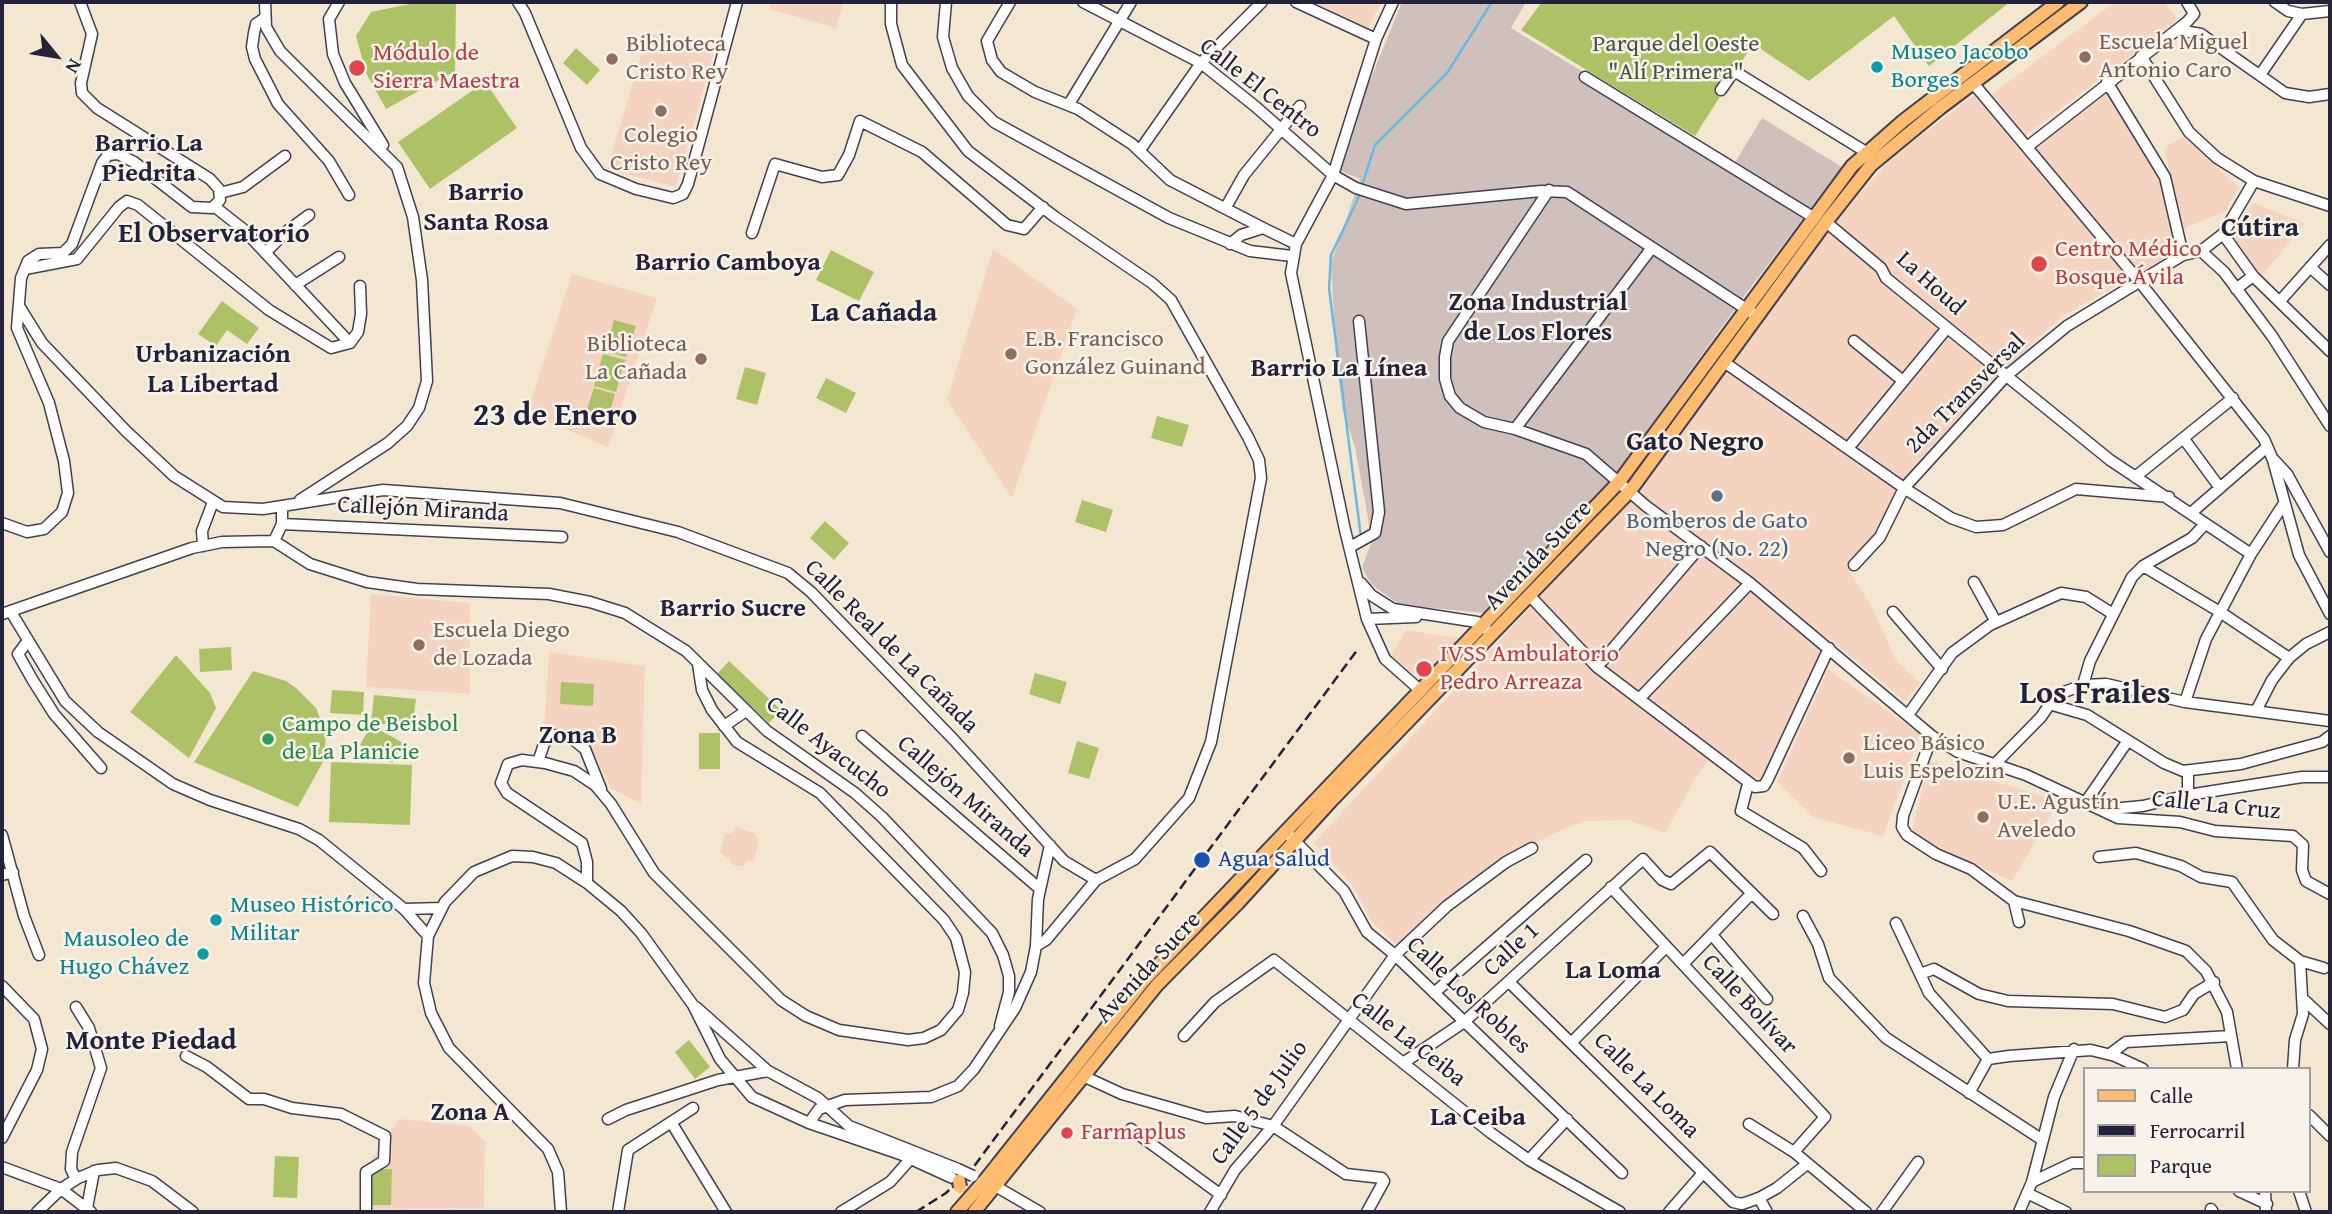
<!DOCTYPE html>
<meta charset="utf-8">
<style>
body{margin:0}
#map{position:relative;width:2332px;height:1214px;overflow:hidden;background:#f4e7d1;font-family:"Gentium Book Plus",serif}
canvas{display:block}
.frame{position:absolute;inset:0;border:4px solid #22223b;pointer-events:none}
.legend{position:absolute;left:2083px;top:1067px;width:228px;height:126px;box-sizing:border-box;background:#f7f3e8;border:2px solid #a29fa3;margin:0;padding:9px 12px;list-style:none;font-size:21px;color:#22223b}
.legend li{display:flex;align-items:center;gap:14px;height:35px}
.legend b{width:35px;border:2px solid #a29fa3}
.north{position:absolute;left:21px;top:21px;width:70px;height:70px;-webkit-text-stroke:5px #f7f3e8;paint-order:stroke;rotate:120deg;font-size:19px;font-weight:700;line-height:28px;text-align:center;color:#22223b}
.north::after{content:'';display:block;margin:auto;width:24px;height:32px;background:#22223b;clip-path:polygon(50% 0,100% 100%,50% 72%,0 100%)}
</style>
<div id="map">
<canvas width="2332" height="1214"></canvas>
<div class="frame"></div>
<ul class="legend">
<li><b style="height:9px;background:#fdbc70"></b>Calle</li>
<li><b style="height:9px;background:#22223b"></b>Ferrocarril</li>
<li><b style="height:19px;background:#adc267"></b>Parque</li>
</ul>
<div class="north">N</div>
</div>
<script>
const ctx = document.querySelector('canvas').getContext('2d');
ctx.lineJoin = 'round';
function paint(path, color) {
  ctx.fillStyle = color;
  ctx.fill(path, 'evenodd');
}
function poly(rows) {
  const path = new Path2D();
  for (const r of rows) {
    path.moveTo(r[0], r[1]);
    for (let i = 2; i < r.length; i += 2) path.lineTo(r[i], r[i + 1]);
  }
  return path;
}
function stroke(path, color, width, dash) {
  ctx.strokeStyle = color;
  ctx.lineWidth = width;
  ctx.lineCap = dash ? 'butt' : 'round';
  ctx.setLineDash(dash || []);
  ctx.stroke(path);
}
function write(font, color, halo, rows, align = 'center') {
  ctx.font = font + ' "Gentium Book Plus",serif';
  ctx.lineWidth = 5;
  ctx.setLineDash([]);
  ctx.textBaseline = 'middle';
  ctx.strokeStyle = halo;
  ctx.fillStyle = color;
  for (const [text, x, y, turn = 0] of rows) {
    ctx.save();
    ctx.translate(x, y);
    ctx.rotate((+turn || 0) * Math.PI / 180);
    ctx.textAlign = isNaN(turn) ? turn : align;
    if (halo) ctx.strokeText(text, 0, 0);
    ctx.fillText(text, 0, 0);
    ctx.restore();
  }
}
paint(poly([
 [770,2,844,2,836,28,770,9],
 [1313,2,1381,2,1368,28],
 [2115,2,2164,2,2178,20,2023,137,1992,94],
 [648,33,714,52,676,187,607,169],
 [2108,92,2164,180,2185,253,2135,275,2066,314,2038,337,1906,483,1887,532,1868,557,1850,573,1870,603,1896,660,1920,683,1905,701,1826,636,1788,736,1766,782,1751,776,1716,750,1696,777,1665,833,1628,820,1585,821,1568,827,1522,849,1398,946,1372,922,1352,885,1314,843,1642,485,1747,335,1831,227,1890,160,1975,94,2024,152],
 [2183,137,2239,187,2225,212,2184,228,2165,153,2167,146],
 [2253,203,2305,223,2260,278,2231,234],
 [993,249,1077,309,1012,498,947,400],
 [572,274,657,298,608,447,527,413],
 [371,594,470,603,470,694,366,687],
 [1407,630,1467,640,1426,683,1390,655],
 [549,652,645,666,641,804,611,788,592,750,578,739,544,728],
 [1828,669,1920,734,1883,836,1813,817,1777,782],
 [1929,761,2059,801,2012,881,1922,842,1912,832],
 [736,827,754,833,759,841,754,860,747,861,744,866,735,866,720,852,725,833,732,833],
 [399,1119,469,1126,485,1142,484,1208,368,1209,365,1170]
]), '#f4d3c0');
paint(poly([
 [1402,2,1526,2,1511,28,1734,164,1762,118,1842,167,1750,288,1609,483,1484,613,1400,605,1372,585,1362,568,1371,543,1368,518,1355,447,1343,411,1336,358,1331,263,1360,179,1338,170,1358,110]
]), '#d0c0bc');
paint(poly([
 [1542,2,2010,2,1929,66,1894,16,1809,81,1753,44,1695,136,1521,30],
 [414,3,456,4,455,71,386,109,366,73,356,36,371,12],
 [576,48,600,70,587,85,563,63],
 [485,82,517,128,430,189,398,142],
 [831,250,874,272,859,301,816,280],
 [222,301,259,328,247,344,227,330,216,346,198,334],
 [614,320,636,326,626,357,605,351],
 [603,354,625,360,616,392,594,386],
 [745,367,766,373,757,405,736,399],
 [826,378,856,393,846,413,816,398],
 [594,388,615,394,606,425,584,419],
 [1157,416,1189,425,1182,447,1151,438],
 [1082,500,1113,510,1106,532,1075,522],
 [825,521,849,543,834,560,810,538],
 [231,647,232,670,200,672,199,649],
 [176,655,210,693,216,708,189,758,130,712],
 [729,661,781,710,769,723,717,674],
 [253,671,286,681,296,688,316,708,326,734,324,760,298,807,194,762],
 [1035,673,1067,682,1060,704,1029,694],
 [561,682,594,684,593,706,560,704],
 [332,690,364,692,363,715,330,713],
 [374,695,416,699,412,727,371,723],
 [371,725,403,743,392,763,360,745],
 [699,733,720,733,720,769,699,769],
 [1077,741,1099,748,1089,779,1068,773],
 [331,762,412,765,410,825,329,822],
 [689,1040,710,1067,695,1079,675,1052],
 [275,1156,299,1157,297,1198,273,1197],
 [369,1169,392,1169,391,1205,369,1205]
]), '#adc267');
stroke(poly([
 [1361,537,1329,288,1331,255,1357,201,1375,145,1447,73,1492,2]
]), '#69b9e4', 2.5);
const minor = poly([
 [265,2,266,27,280,51,397,167,413,217,422,280,427,381,419,408,407,426,388,443,300,500],
 [339,2,329,19,333,54,345,83,383,145],
 [518,2,525,13,581,148,600,174,636,189,673,198,683,194,688,184,737,2],
 [946,2,943,37,952,68,968,96,994,122,1169,218,1250,251,1292,256],
 [1010,2,987,41,992,60,1001,72,1035,92,1078,109,1132,144,1170,180,1263,228],
 [1083,2,1201,63,1256,107,1333,175,1356,188,1406,204,1541,191,1567,192,1757,316],
 [1296,2,1376,39],
 [1393,2,1376,39,1333,175,1296,244,1291,273,1345,530,1367,619,1385,659,1420,690],
 [2275,2,2288,11,2302,14,2330,11],
 [265,18,256,24,254,33,252,47,255,59,278,104,329,161,349,195],
 [2178,30,2201,34,2285,93,2309,97,2330,94],
 [2141,56,2189,132,2217,158,2254,181,2330,206],
 [2260,75,2302,14],
 [1585,77,1813,217],
 [2107,82,2165,177,2183,255],
 [1973,83,2139,281,2264,439,2273,460,2299,555,2330,614],
 [1721,90,1734,71,1866,152],
 [1069,104,1131,2],
 [2027,147,2187,22,2194,14,2187,2],
 [1140,150,1201,63,1262,2],
 [1549,190,1448,341,1445,357,1445,379,1450,396,1460,408,1484,422,1515,429,1586,454,1646,506,1750,583,1932,736,1958,752,2026,775,2101,810,2143,806,2188,795,2302,777,2330,777],
 [220,193,243,187,285,156],
 [215,207,243,229,350,343],
 [1226,207,1244,175,1300,106],
 [1826,222,1881,268,1886,278,2110,460,2251,554],
 [752,233,775,164,822,177,838,175,849,155,860,121,922,152,1007,225,1024,229,1043,207],
 [2223,234,2253,276,2330,351],
 [1230,244,1241,235,1263,228,1296,244],
 [2201,251,2223,234,2254,181],
 [265,253,287,231,309,215],
 [2310,267,2330,285],
 [25,269,77,259,119,207,127,201,138,205,269,310,331,348,350,343,358,332,361,314,360,286],
 [295,285,339,257],
 [2236,289,2253,276],
 [2280,301,2330,245],
 [19,306,42,343,126,431,174,476,223,507,263,509,383,490,560,503,678,532,788,573,811,592,954,740,1064,861,1096,880],
 [1854,341,1903,381],
 [1724,362,1904,488,1951,518,1976,527,2003,525,2076,489,2169,497],
 [1515,429,1651,249],
 [2184,439,2220,488],
 [1849,447,1947,328],
 [2274,460,2287,474,2330,552],
 [2135,477,2233,398],
 [2191,513,2267,447],
 [2,523,27,532,44,529,62,512,68,493,64,461,49,403,17,328,21,278,28,261,39,254,63,253,72,244,102,163,108,155,118,154,134,162,192,207,212,208,220,200,219,189,210,179,97,108,82,93,81,83,92,34,80,2],
 [282,524,562,537],
 [274,541,310,564,367,582,417,589,549,594,590,602,625,613,686,651,767,731,855,793,882,817,992,933,1003,955,1009,976,1009,992,1000,1026],
 [274,541,282,524,282,507],
 [203,546,202,531,213,502],
 [1350,547,1375,533,1379,512,1359,321],
 [1854,565,1880,537,1904,488,2006,376,2067,326,2183,255,2201,251,2224,272,2272,336,2330,426],
 [2143,566,2220,612,2289,658],
 [1974,582,1996,622],
 [1361,583,1371,595,1393,609,1477,622,1486,629],
 [1530,596,1597,667,1755,787,1764,786,1768,779,1829,648],
 [11,612,65,701,98,732,173,784,210,800,299,829,319,840,404,909,428,936],
 [1893,612,1942,669],
 [2,614,192,548,222,542,274,541],
 [1367,619,1416,617],
 [27,642,18,654,32,679,54,714,101,768],
 [1597,667,1701,546],
 [2083,685,2090,661,2132,577,2143,566,2192,538,2205,524],
 [1639,699,1750,583],
 [2185,702,2206,639,2251,554,2283,505],
 [2049,704,2087,715,2164,763,2183,771,2241,764,2322,742,2330,736],
 [2256,711,2272,680,2289,658,2306,644,2330,632],
 [1908,715,1952,653,1990,625,2061,593,2086,597,2113,614],
 [724,726,746,711],
 [862,736,1040,889],
 [1932,736,1903,816,1902,827,1907,835,1936,854,1971,869,2014,901,2129,931,2186,951,2206,971,2227,1012,2237,1069],
 [538,762,544,744,552,735,570,737,585,749,601,789],
 [1993,766,2041,717,2056,695,2083,685,2106,684,2185,702,2330,721],
 [1748,784,1741,811,1803,848,1821,871],
 [2188,795,2188,771],
 [2085,803,2127,742],
 [2101,810,2118,818,2180,822,2215,831,2293,836,2303,845,2302,870,2306,881,2330,894],
 [2,835,24,916,39,955],
 [1290,836,1344,891,1367,932,1395,955,1622,1173],
 [2099,857,2136,853,2181,866,2201,877,2232,882,2273,940,2300,961,2324,968],
 [2,875,13,872],
 [587,883,587,862,582,843,507,793,501,783,508,764,522,760,545,763,574,771,595,785,611,804,654,873,781,1000,806,1016,839,1030,908,1040,924,1038,941,1030,958,1010,963,993,965,972,956,938,944,920,820,793,737,742,712,710,702,690,698,664],
 [1611,887,1825,1117,1794,1152],
 [2014,901,2019,922],
 [404,909,442,908],
 [1803,916,1818,944,1829,978,1886,1038,2041,1139],
 [1896,923,1929,993,1988,1059],
 [1712,935,1767,999],
 [1036,946,1038,899,1050,845],
 [1683,964,1752,893],
 [1920,974,1934,969,1979,994,2008,1001,2113,1004,2165,1017,2183,1010,2194,994,2214,982],
 [1509,982,1733,1202,1742,1204,1759,1198,1777,1188,1807,1164],
 [2,986,34,1019,42,1049,37,1070,2,1138],
 [1434,993,1586,860],
 [2302,998,2330,1024],
 [696,1007,768,1071,818,1098,849,1126,958,1169],
 [1184,1036,1215,1002,1274,960,1491,1133,1529,1160,1620,1212],
 [1572,1042,1666,947],
 [2110,1054,2126,1042,2231,1036],
 [186,1056,207,1067,249,1099,264,1099,292,1108,341,1114,385,1136,384,1161,366,1172,366,1212],
 [1403,1063,1464,1022,1643,859,1662,880,1671,884,1710,852,1773,914],
 [2293,1069,2295,1040,2303,1014,2300,961],
 [1083,1076,1122,1094,1206,1118,1235,1116,1273,1126,1346,1174,1382,1178,1384,1181,1367,1212],
 [1969,1093,1988,1059,2009,1056,2091,1050,2115,1056,2143,1069],
 [2309,1115,2330,1136],
 [608,1119,626,1110,718,1080,768,1071],
 [671,1122,726,1212],
 [809,1123,819,1109,845,1100,931,1097,958,1086,974,1069,1015,1008,1031,972,1036,946,1046,940,1096,880,1135,859,1189,798,1211,742,1261,478,1259,460,1248,437,1171,300,1152,283,1055,217,968,151,902,65,891,24,891,2],
 [1749,1124,1794,1152,1866,1212],
 [1131,1129,1221,1195],
 [1529,1160,1567,1119],
 [2,1167,61,1189,91,1212],
 [76,1179,71,1169,72,1152,101,1068,89,1028,76,1007],
 [2032,1182,2072,1163,2085,1163],
 [990,1183,1040,1212],
 [2239,1191,2267,1204],
 [2265,1191,2266,1212],
 [2299,1191,2306,1212],
 [2027,1193,2066,1212],
 [1759,1198,1767,1212],
 [87,1208,94,1171],
 [2211,1209,2213,1212],
 [37,1212,61,1189,78,1178,98,1170,116,1168,152,1181,193,1212],
 [561,1212,558,1172,548,1149,449,1048,431,1013,424,983,428,936,445,902,474,872,512,856,533,857,556,863,587,883,621,911,641,933,693,1005,720,1059,752,1097,809,1123,900,1154,959,1181],
 [618,1212,628,1150,693,1108],
 [841,1212,890,1182,914,1155],
 [1210,1212,1235,1170,1273,1126,1395,955,1447,906,1506,862,1532,848],
 [1669,1212,1703,1173],
 [1882,1212,1918,1162],
 [2019,1212,2032,1182,2054,1097,2074,1049]
]);
const major = poly([
 [957,1212,986,1179,1145,979,1619,482,1852,166,1903,121,2058,2],
 [974,1212,1157,985,1237,904,1331,801,1630,491,1826,222,1871,165,1940,108,2081,2]
]);
stroke(minor, '#424052', 13);
stroke(major, '#424052', 16);
stroke(minor, '#fff', 10);
stroke(major, '#fdbc70', 12);
stroke(poly([
 [916,1212,946,1193,975,1165,1358,649]
]), '#22223b', 2.5, [10, 5]);
const minorBridge = poly([
 [958,1169,973,1176]
]);
const majorBridge = poly([
 [959,1181,960,1187]
]);
stroke(minorBridge, '#424052', 13, []);
stroke(majorBridge, '#424052', 16, []);
stroke(minorBridge, '#fff', 10);
stroke(majorBridge, '#fdbc70', 12);
for (const [x, y, r, color] of [
 [2085,57,7,"#8d6e63"],
 [612,59,7,"#8d6e63"],
 [1877,67,7,"#0f9aa8"],
 [357,68,9,"#e0444e"],
 [661,111,7,"#8d6e63"],
 [2039,264,9,"#e0444e"],
 [1011,354,7,"#8d6e63"],
 [701,359,7,"#8d6e63"],
 [1717,496,7,"#5c6f8a"],
 [419,645,7,"#8d6e63"],
 [1424,669,9,"#e0444e"],
 [268,739,7,"#2e9e5b"],
 [1849,758,7,"#8d6e63"],
 [1983,817,7,"#8d6e63"],
 [1202,860,9,"#1a4fb4"],
 [216,920,7,"#0f9aa8"],
 [203,954,7,"#0f9aa8"],
 [1067,1133,7,"#e0444e"]
]) {
  const dot = new Path2D();
  dot.arc(x, y, r, 0, 2 * Math.PI);
  ctx.fillStyle = color;
  ctx.fill(dot);
  stroke(dot, '#f7f3e8', 2.5);
}
write('24px', '#785e54', '#f7f3e8', [
 ["Escuela Miguel",2099,43],
 ["Antonio Caro",2099,71],
 ["Biblioteca",626,45],
 ["Cristo Rey",626,73],
 ["Colegio",661,136,"center"],
 ["Cristo Rey",661,164,"center"],
 ["E.B. Francisco",1025,340],
 ["González Guinand",1025,368],
 ["Biblioteca",687,345,"right"],
 ["La Cañada",687,373,"right"],
 ["Escuela Diego",433,631],
 ["de Lozada",433,659],
 ["Liceo Básico",1863,744],
 ["Luis Espelozin",1863,772],
 ["U.E. Agustín",1997,803],
 ["Aveledo",1997,831]
], 'left');
write('24px', '#4c5248', '#f7f3e8', [
 ["Parque del Oeste",1676,45],
 ["\"Alí Primera\"",1676,73]
]);
write('24px', '#0d838f', '#f7f3e8', [
 ["Museo Jacobo",1891,53],
 ["Borges",1891,81],
 ["Museo Histórico",230,906],
 ["Militar",230,934],
 ["Mausoleo de",189,940,"right"],
 ["Hugo Chávez",189,968,"right"]
], 'left');
write('24px', '#be3a42', '#f7f3e8', [
 ["Módulo de",373,54],
 ["Sierra Maestra",373,82],
 ["Centro Médico",2055,250],
 ["Bosque Ávila",2055,278],
 ["IVSS Ambulatorio",1440,655],
 ["Pedro Arreaza",1440,683],
 ["Farmaplus",1081,1133]
], 'left');
write('24px', '#22223b', '#f7f3e8', [
 ["Calle El Centro",1260,89,38],
 ["La Houd",1930,284,42],
 ["2da Transversal",1966,394,-45],
 ["Callejón Miranda",423,510,3],
 ["Avenida Sucre",1539,556,-46],
 ["Calle Real de La Cañada",891,647,45],
 ["Calle Ayacucho",828,748,38],
 ["Callejón Miranda",965,797,41],
 ["Calle La Cruz",2216,806,6],
 ["Calle 1",1512,950,-43],
 ["Avenida Sucre",1149,968,-47],
 ["Calle Los Robles",1468,996,43],
 ["Calle Bolívar",1749,1005,47],
 ["Calle La Ceiba",1408,1040,38],
 ["Calle La Loma",1646,1086,45],
 ["Calle 5 de Julio",1260,1103,-54]
]);
write('24px', '#4e5e75', '#f7f3e8', [
 ["Bomberos de Gato",1717,522],
 ["Negro (No. 22)",1717,550]
]);
write('24px', '#27864d', '#f7f3e8', [
 ["Campo de Beisbol",282,725],
 ["de La Planicie",282,753]
], 'left');
write('24px', '#164399', '#f7f3e8', [
 ["Agua Salud",1218,860]
], 'left');
write('bold 26px', '#22223b', '#f7f3e8', [
 ["Barrio La",149,144],
 ["Piedrita",149,174],
 ["Barrio",486,193],
 ["Santa Rosa",486,223],
 ["Barrio Camboya",728,263],
 ["Zona Industrial",1538,303],
 ["de Los Flores",1538,333],
 ["Urbanización",213,355],
 ["La Libertad",213,385],
 ["Barrio La Línea",1339,369],
 ["Barrio Sucre",733,609],
 ["Zona B",578,736],
 ["La Loma",1613,971],
 ["Zona A",470,1113],
 ["La Ceiba",1478,1118]
]);
write('bold 28px', '#22223b', '#f7f3e8', [
 ["Cútira",2260,229],
 ["El Observatorio",214,235],
 ["La Cañada",874,314],
 ["Gato Negro",1695,443],
 ["Monte Piedad",151,1042]
]);
write('bold 32px', '#22223b', '#f7f3e8', [
 ["23 de Enero",555,417],
 ["Los Frailes",2095,695]
]);
</script>
